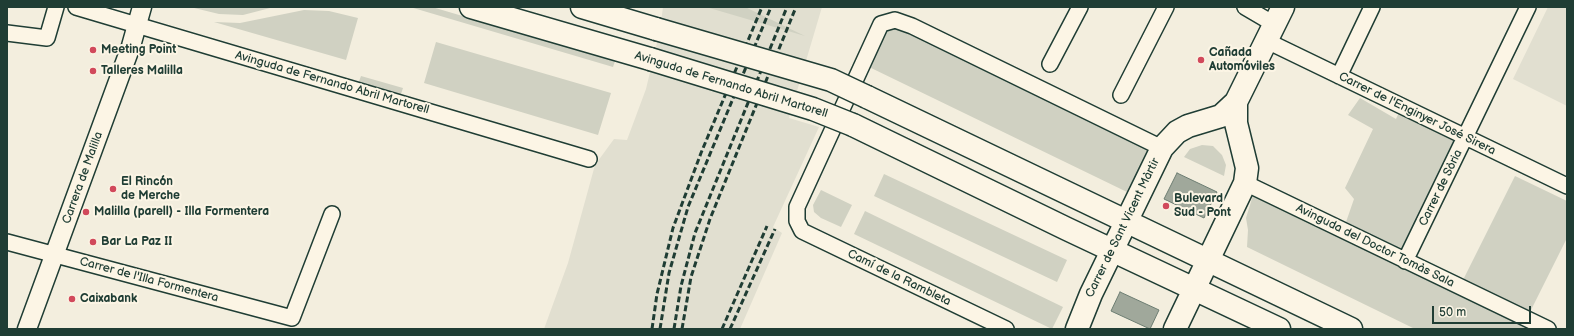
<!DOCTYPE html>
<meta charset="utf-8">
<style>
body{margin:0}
#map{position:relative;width:1574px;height:336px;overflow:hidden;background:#f3eede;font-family:"Balsamiq Sans",sans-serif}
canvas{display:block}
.frame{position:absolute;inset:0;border:8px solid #1f3d34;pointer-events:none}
.scale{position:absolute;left:1432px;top:306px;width:99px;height:18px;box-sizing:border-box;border:2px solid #1f3d34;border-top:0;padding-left:5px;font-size:12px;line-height:14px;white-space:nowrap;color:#1f3d34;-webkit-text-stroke:3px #fcf5e5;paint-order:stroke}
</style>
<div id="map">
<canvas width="1574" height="336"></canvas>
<div class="frame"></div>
<div class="scale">50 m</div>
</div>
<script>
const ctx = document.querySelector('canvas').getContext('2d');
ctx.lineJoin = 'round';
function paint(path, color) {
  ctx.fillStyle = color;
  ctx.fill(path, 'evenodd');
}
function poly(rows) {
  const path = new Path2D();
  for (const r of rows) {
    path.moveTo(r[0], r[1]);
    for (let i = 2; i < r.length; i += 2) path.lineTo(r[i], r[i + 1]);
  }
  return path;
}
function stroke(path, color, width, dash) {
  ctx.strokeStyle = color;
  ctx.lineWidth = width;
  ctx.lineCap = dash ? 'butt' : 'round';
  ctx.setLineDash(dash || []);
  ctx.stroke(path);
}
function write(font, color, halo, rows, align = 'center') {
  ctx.font = font + ' "Balsamiq Sans",sans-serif';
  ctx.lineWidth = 4;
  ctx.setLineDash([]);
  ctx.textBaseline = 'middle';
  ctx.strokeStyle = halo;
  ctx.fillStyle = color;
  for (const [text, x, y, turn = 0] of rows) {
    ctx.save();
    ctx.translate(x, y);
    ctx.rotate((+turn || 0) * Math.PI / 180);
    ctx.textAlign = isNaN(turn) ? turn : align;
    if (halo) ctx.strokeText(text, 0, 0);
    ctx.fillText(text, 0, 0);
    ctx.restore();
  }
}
paint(poly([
 [663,7,822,7,789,118,819,127,773,227,782,233,740,329,544,329,568,263,595,165,614,139,627,140,646,89,660,30],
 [1548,7,1567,7,1567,106,1513,79]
]), '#e1dfd0');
paint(poly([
 [190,7,274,7,243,15,219,14],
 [410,7,432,7,615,61,613,67],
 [706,7,745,7,805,36],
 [304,10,329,11,358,18,346,60,214,22,240,23],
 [901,25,1150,147,1133,185,1127,192,867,66,883,32],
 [436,42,611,93,598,135,424,83],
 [361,76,403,88,400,97,358,84],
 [1360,98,1396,119,1400,110,1455,137,1458,144,1406,250,1398,253,1391,249,1393,245,1346,222,1354,199,1345,188,1373,129,1348,115],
 [1202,145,1213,146,1222,155,1226,165,1224,176,1184,157,1190,149],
 [884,174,1067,260,1057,282,874,196],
 [1515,176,1567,201,1567,238,1529,314,1462,282],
 [821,190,852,205,841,227,821,218,814,212,813,205],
 [1254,192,1537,329,1415,329,1247,247,1248,230,1246,218],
 [865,211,1063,307,1052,329,854,234]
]), '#d0d1c2');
const water = poly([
 [1177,173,1217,192,1204,218,1164,199,1177,173],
 [1120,292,1159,310,1150,329,1111,311,1120,292]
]);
paint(water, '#a0a89b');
stroke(water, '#6c7d72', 1);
const minor = poly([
 [76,7,589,159],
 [1245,7,1274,24],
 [7,33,47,38,56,7],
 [1267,41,1567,186],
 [1050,64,1080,7],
 [1339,76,1372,7],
 [1121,95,1166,7],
 [1245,183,1548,329],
 [7,242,292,318,332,214],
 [1405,261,1528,7],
 [1006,329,802,231,797,221,797,207,881,24,895,20,912,26,1162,148]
]);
const tertiary = poly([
 [27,329,131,46,142,7]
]);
const primary = poly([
 [471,7,650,59],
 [582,7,656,29],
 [867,97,1351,329],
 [853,125,1067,229,1279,329],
 [1077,329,1091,294,1162,148,1177,132,1188,126,1221,116,1236,102,1283,7],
 [1175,329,1245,183,1247,168,1236,123,1236,102]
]);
stroke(minor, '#1f3d34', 18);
stroke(tertiary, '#1f3d34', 21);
stroke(primary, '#1f3d34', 25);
stroke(minor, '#fcf5e5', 15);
stroke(tertiary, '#fcf5e5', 18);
stroke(primary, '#fcf5e5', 22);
stroke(poly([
 [652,329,657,294,673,228,701,153,762,7],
 [660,329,669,273,688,207,771,7],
 [674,329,681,286,695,233,787,7],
 [682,329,691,277,710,219,796,7],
 [722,329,767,226],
 [730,329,775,229]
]), '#1f3d34', 3, [6, 3]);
const primaryBridge = poly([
 [656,29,831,80,867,97],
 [650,59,813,109,853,125]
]);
stroke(primaryBridge, '#1f3d34', 25, []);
stroke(primaryBridge, '#fcf5e5', 22);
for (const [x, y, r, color] of [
 [93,50,4,"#d1495b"],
 [1201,60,4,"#d1495b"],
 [93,71,4,"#d1495b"],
 [113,189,4,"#d1495b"],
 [1166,206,4,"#d1495b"],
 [86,212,4,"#d1495b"],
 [93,242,4,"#d1495b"],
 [72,299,4,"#d1495b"]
]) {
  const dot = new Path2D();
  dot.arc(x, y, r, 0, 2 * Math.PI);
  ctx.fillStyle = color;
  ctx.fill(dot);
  stroke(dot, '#fcf5e5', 1.5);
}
write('bold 12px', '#1f3d34', '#fcf5e5', [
 ["Meeting Point",101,50],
 ["Cañada",1209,53],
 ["Automóviles",1209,67],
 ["Talleres Malilla",101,71],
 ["El Rincón",121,182],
 ["de Merche",121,196],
 ["Bulevard",1174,199],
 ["Sud - Pont",1174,213],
 ["Malilla (parell) - Illa Formentera",94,212],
 ["Bar La Paz II",101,242],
 ["Caixabank",80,299]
], 'left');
write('12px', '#1f3d34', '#fcf5e5', [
 ["Avinguda de Fernando Abril Martorell",332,83,16],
 ["Avinguda de Fernando Abril Martorell",731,85,17],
 ["Carrer de l'Enginyer José Sirera",1417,114,26],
 ["Carrera de Malilla",83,178,-70],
 ["Carrer de Sòria",1441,188,-64],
 ["Carrer de Sant Vicent Màrtir",1123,228,-64],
 ["Avinguda del Doctor Tomàs Sala",1375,246,26],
 ["Camí de la Rambleta",899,278,26],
 ["Carrer de l'Illa Formentera",149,280,15]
]);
</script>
